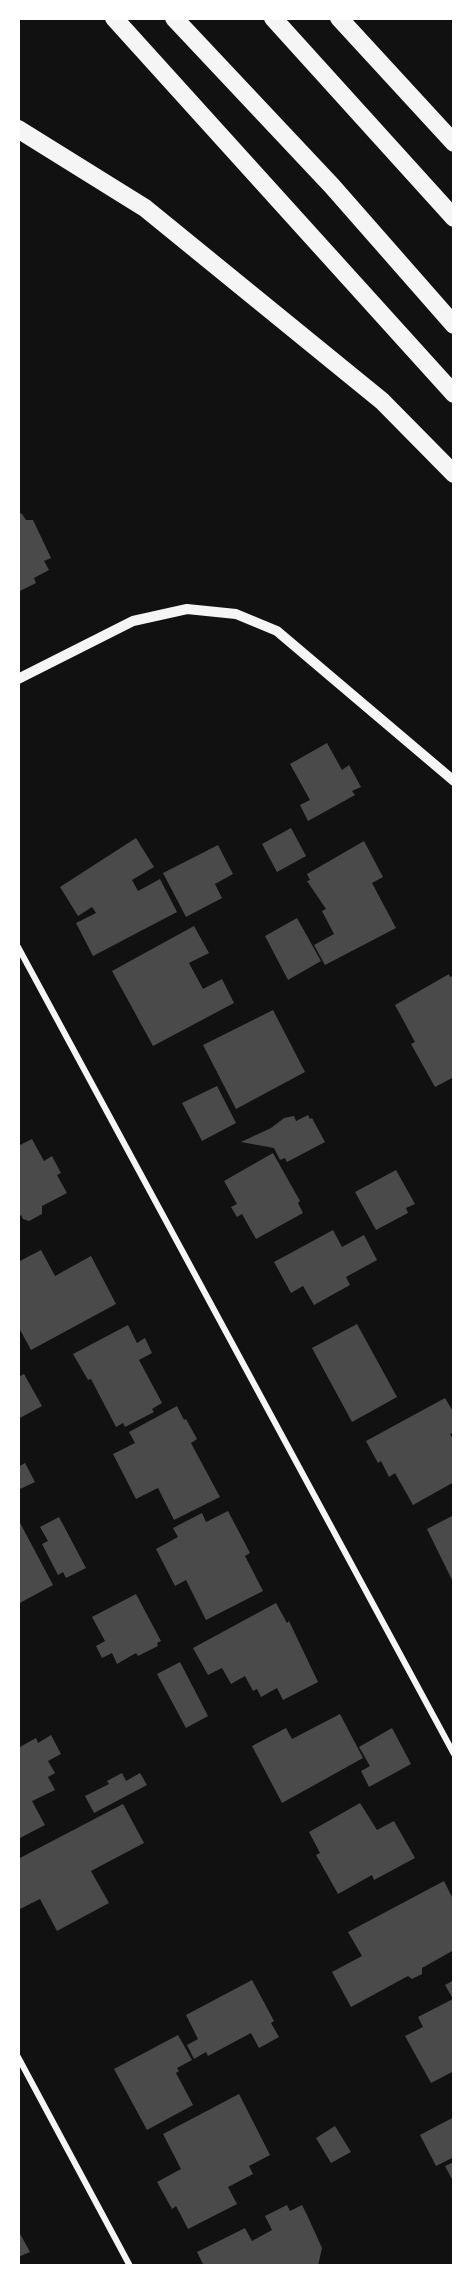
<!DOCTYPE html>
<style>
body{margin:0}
#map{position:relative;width:472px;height:2284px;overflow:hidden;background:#111;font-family:"Source Sans 3",sans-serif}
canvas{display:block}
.frame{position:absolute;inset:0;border:20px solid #fff;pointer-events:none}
</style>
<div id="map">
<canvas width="472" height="2284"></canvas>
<div class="frame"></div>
</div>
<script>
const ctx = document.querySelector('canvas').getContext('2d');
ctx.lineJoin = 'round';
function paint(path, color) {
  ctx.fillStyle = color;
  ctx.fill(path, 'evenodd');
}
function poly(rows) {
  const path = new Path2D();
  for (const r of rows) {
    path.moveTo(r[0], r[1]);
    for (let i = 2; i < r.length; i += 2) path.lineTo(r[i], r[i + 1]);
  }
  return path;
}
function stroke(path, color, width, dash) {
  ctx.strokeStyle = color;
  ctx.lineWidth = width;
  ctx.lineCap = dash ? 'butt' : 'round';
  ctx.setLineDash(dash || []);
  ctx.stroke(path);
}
paint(poly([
 [18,512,22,514,26,520,33,520,51,558,44,561,49,570,34,578,36,583,18,592],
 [327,743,342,770,349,765,361,787,352,791,355,795,308,821,300,805,310,800,290,764],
 [291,828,306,856,277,872,262,844],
 [136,838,154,867,132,880,138,891,160,879,177,912,93,956,76,923,96,913,92,907,78,916,60,887],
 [364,841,383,877,372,883,396,928,325,965,314,945,334,934,322,911,326,909,307,881,310,880,307,874],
 [218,845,233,874,215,884,222,898,186,917,163,873],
 [297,918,321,961,288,980,265,936],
 [194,926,209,953,189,963,203,989,222,979,234,1003,153,1046,112,971],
 [449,974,450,977,454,975,454,1077,435,1087,411,1044,415,1042,395,1005],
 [273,1010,305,1072,236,1109,203,1045],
 [217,1086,236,1123,202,1141,182,1103],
 [308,1115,310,1119,312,1118,325,1142,287,1162,285,1158,280,1160,274,1148,241,1142,271,1128,284,1118,294,1116,296,1121],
 [32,1139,44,1161,52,1156,61,1173,57,1175,67,1193,42,1206,42,1214,29,1221,23,1219,21,1215,18,1217,18,1146],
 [273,1153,300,1201,298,1203,303,1213,256,1239,242,1214,237,1217,231,1207,237,1204,224,1181],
 [396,1170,415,1204,406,1208,408,1213,376,1230,355,1192],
 [333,1230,342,1247,364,1235,377,1260,346,1277,350,1285,314,1305,303,1286,291,1293,274,1262],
 [41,1250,55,1276,91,1256,116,1304,31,1350,18,1326,18,1262],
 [357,1324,397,1397,352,1422,312,1348],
 [128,1325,137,1343,145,1338,152,1353,139,1360,162,1403,152,1409,154,1412,125,1427,123,1423,116,1427,91,1379,88,1380,73,1354],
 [24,1374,42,1406,18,1419,18,1377],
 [445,1398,454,1413,454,1432,450,1434,454,1441,454,1451,452,1452,454,1456,454,1482,413,1505,395,1473,389,1477,381,1461,378,1463,366,1441],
 [177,1406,184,1420,186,1419,197,1439,191,1443,220,1497,174,1520,158,1488,136,1499,113,1454,135,1443,129,1432],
 [25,1463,35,1482,18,1490,18,1467],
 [228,1511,250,1553,245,1556,263,1591,206,1620,186,1580,175,1586,156,1549,178,1537,173,1528,202,1513,206,1522],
 [454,1515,454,1584,427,1529],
 [59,1517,86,1568,66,1578,63,1572,58,1575,42,1544,48,1541,40,1527],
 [18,1519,53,1585,18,1604],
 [136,1594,161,1641,157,1643,158,1646,138,1656,136,1653,117,1664,112,1653,102,1658,96,1646,105,1641,92,1617],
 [276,1603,287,1623,289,1621,318,1682,283,1700,277,1688,261,1697,257,1689,253,1691,245,1676,231,1684,222,1668,208,1675,193,1648],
 [180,1662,208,1716,186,1728,157,1674],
 [340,1714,363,1758,282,1803,252,1746,286,1728,292,1739],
 [392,1728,411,1764,369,1787,361,1771,370,1766,359,1747],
 [51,1735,61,1754,48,1761,55,1773,48,1777,55,1790,32,1801,45,1825,18,1839,18,1748,36,1738,38,1743],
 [122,1773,126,1781,140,1773,147,1785,94,1813,85,1796,109,1784,107,1781],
 [360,1803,377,1830,394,1821,415,1858,374,1880,372,1875,338,1894,316,1855,320,1853,309,1832],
 [123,1804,144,1843,91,1871,109,1903,57,1931,40,1899,18,1910,18,1859],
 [444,1881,454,1901,454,1950,422,1968,422,1974,412,1979,408,1976,351,2007,332,1972,362,1956,348,1932],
 [252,1980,274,2021,271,2023,279,2037,259,2048,251,2033,208,2056,206,2052,194,2059,187,2045,198,2039,186,2015],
 [454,1980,454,2071,431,2083,405,2036,423,2027,418,2017,453,1999,445,1985],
 [178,2035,192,2060,177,2068,179,2071,176,2073,193,2105,147,2130,114,2069],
 [239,2094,270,2155,249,2166,253,2174,228,2187,237,2204,188,2229,176,2206,172,2209,157,2182,181,2169,163,2134],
 [454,2117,454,2157,436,2166,420,2135],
 [335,2126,351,2152,331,2163,316,2138],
 [454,2162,454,2183,445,2166],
 [287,2205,290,2211,302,2205,308,2217,322,2248,318,2266,204,2266,197,2252,245,2228,252,2241,272,2230,265,2216],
 [18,2230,30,2252,18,2257]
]), '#4a4a4a');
stroke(poly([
 [18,947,454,1754],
 [18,2057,130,2266]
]), '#f5f5f5', 6);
stroke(poly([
 [18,679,133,621,187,609,236,614,277,631,454,781]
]), '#f5f5f5', 10);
stroke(poly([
 [114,18,454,394],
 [174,18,332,186,454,325],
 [273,18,454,218],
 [339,18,454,143],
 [18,129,145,208,382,401,454,474]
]), '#f5f5f5', 18);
</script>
